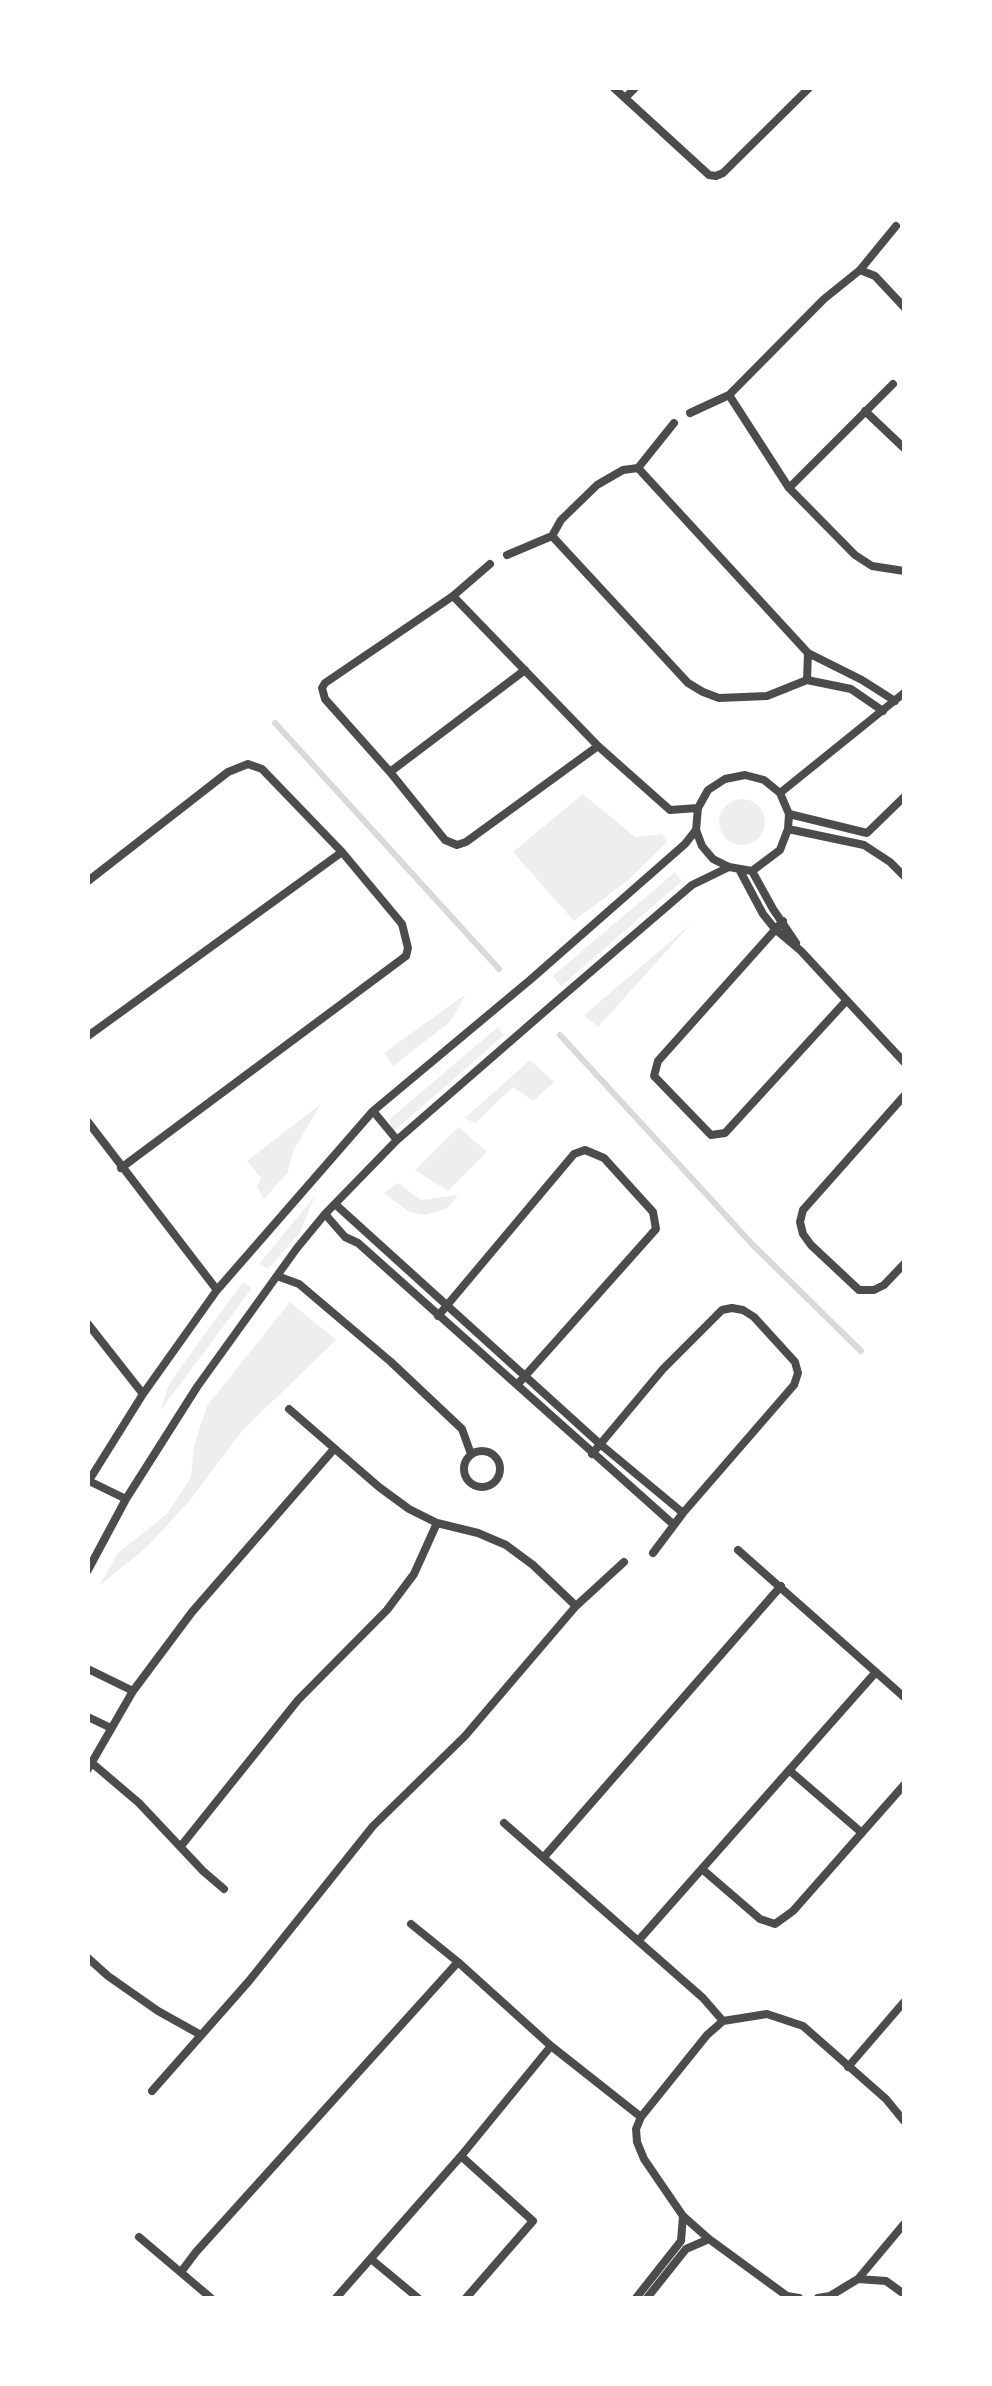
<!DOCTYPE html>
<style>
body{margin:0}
#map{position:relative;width:992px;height:2386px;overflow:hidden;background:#fff;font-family:Quicksand,sans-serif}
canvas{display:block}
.frame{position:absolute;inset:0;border:90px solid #fff;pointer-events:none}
</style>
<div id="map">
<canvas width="992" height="2386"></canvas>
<div class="frame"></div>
</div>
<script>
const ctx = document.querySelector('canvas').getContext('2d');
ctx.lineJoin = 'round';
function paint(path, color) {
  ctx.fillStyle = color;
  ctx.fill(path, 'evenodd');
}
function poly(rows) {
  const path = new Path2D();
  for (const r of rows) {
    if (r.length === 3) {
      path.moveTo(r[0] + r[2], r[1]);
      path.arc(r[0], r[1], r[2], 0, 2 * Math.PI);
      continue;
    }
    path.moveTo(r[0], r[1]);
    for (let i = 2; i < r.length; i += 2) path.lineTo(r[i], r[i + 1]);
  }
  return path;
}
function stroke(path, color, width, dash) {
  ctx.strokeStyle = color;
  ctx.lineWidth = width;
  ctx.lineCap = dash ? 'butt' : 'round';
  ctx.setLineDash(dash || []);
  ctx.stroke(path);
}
paint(poly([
 [583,794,635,837,662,834,667,842,626,882,574,921,513,852],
 [742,822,23],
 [675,872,682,881,561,986,553,976],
 [691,924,598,1027,584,1015],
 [466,994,450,1022,393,1066,384,1053],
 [498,1027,504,1035,393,1132,390,1119],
 [530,1060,554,1082,533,1101,513,1087,475,1123,465,1118],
 [321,1104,293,1151,288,1172,264,1199,257,1187,261,1178,247,1161],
 [459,1127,487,1152,448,1191,415,1170],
 [398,1183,421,1200,458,1195,448,1208,425,1215,409,1212,384,1193],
 [315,1196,300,1232,268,1269,259,1264],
 [243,1282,252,1288,160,1411,170,1382],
 [290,1302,336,1340,242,1431,190,1500,147,1547,100,1585,118,1553,167,1514,191,1477,194,1446,207,1406]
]), '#eee');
stroke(poly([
 [275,723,499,969],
 [560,1035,752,1244,861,1351]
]), '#d9d9d9', 6);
stroke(poly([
 [614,88,709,175,716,176,723,173,809,88],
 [625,98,635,88],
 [860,270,896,226],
 [729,395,789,488,855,555,872,566,904,571],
 [865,411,904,448],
 [690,413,729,395,824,299,860,270,875,276,904,307],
 [638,468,674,423],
 [789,488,893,384],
 [552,536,688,683,703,692,719,698,767,696,807,680,851,689,883,711],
 [507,555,552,536,561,520,597,485,623,470,638,468,808,653,862,680,895,701],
 [490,564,453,596,325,683,322,688,325,699,390,772,445,840,457,845,466,842,598,746],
 [453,596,598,746,670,810,698,808],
 [807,680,808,653],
 [390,772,525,670],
 [745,775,764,780,780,793,789,814,788,829,780,850,752,871,729,867,713,859,702,846,696,830,698,808,708,790,725,779,745,775],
 [780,793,904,693],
 [789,814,867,833,904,797],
 [788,829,864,845,890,862,904,876],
 [739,869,763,914,775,929,801,951,904,1062],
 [752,871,773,909,796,943],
 [88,881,228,772,248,764,262,769,342,852,402,924,408,948,406,956,121,1168],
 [783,921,658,1061,654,1076,711,1135,725,1133,846,1001],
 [88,1036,342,852],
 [904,1096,803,1210,800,1222,803,1234,811,1245,859,1290,874,1290,884,1285,904,1264],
 [373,1111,397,1140],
 [88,1122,217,1290],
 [335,1204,600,1444,683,1513],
 [325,1214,345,1237,358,1243,674,1525],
 [277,1276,299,1284,391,1362,462,1429,471,1454],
 [438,1316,574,1154,585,1150,604,1158,653,1212,656,1229,517,1385],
 [88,1324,143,1394],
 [289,1409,379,1487,409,1509,437,1523,478,1533,506,1545,533,1565,576,1606],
 [482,1469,18],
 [592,1454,663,1369,722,1310,732,1308,743,1310,754,1317,795,1362,798,1373,794,1385,683,1513,653,1553],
 [89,1481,126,1499],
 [88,1482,143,1394,217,1290,373,1111,530,980,685,844,696,830],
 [738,1550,904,1697],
 [88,1570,126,1499,197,1387,297,1248,325,1214,397,1140,551,1006,692,885,729,867],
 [88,1669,133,1691],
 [88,1717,111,1728],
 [92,1763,139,1803,203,1871,224,1889],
 [88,1769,133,1691,192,1612,334,1449],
 [789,1770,862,1833],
 [504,1823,703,1998,723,2021],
 [181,1846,298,1700,387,1610,414,1574,437,1523],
 [544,1857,781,1586],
 [702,1869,760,1919,775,1924,793,1911,904,1785],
 [411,1924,458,1962,551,2046,641,2117],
 [638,1941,876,1672],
 [88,1958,108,1976,158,2011,201,2035],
 [848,2067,904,2002],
 [152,2091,249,1981,373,1826,465,1736,576,1606,624,1562],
 [461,2156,533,2221,466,2298],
 [139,2237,211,2298],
 [371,2259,418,2298],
 [181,2272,196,2252,458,1962],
 [858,2279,886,2281,904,2294],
 [336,2298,461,2156,551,2046],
 [636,2298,681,2241,683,2216],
 [647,2298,686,2249,709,2239],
 [799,2298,787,2296,709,2239,683,2216,644,2159,637,2142,636,2129,641,2117,707,2035,723,2021,767,2014,803,2026,886,2099,904,2121],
 [818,2298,830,2296,858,2279,904,2224]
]), '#4c4c4c', 8);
</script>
